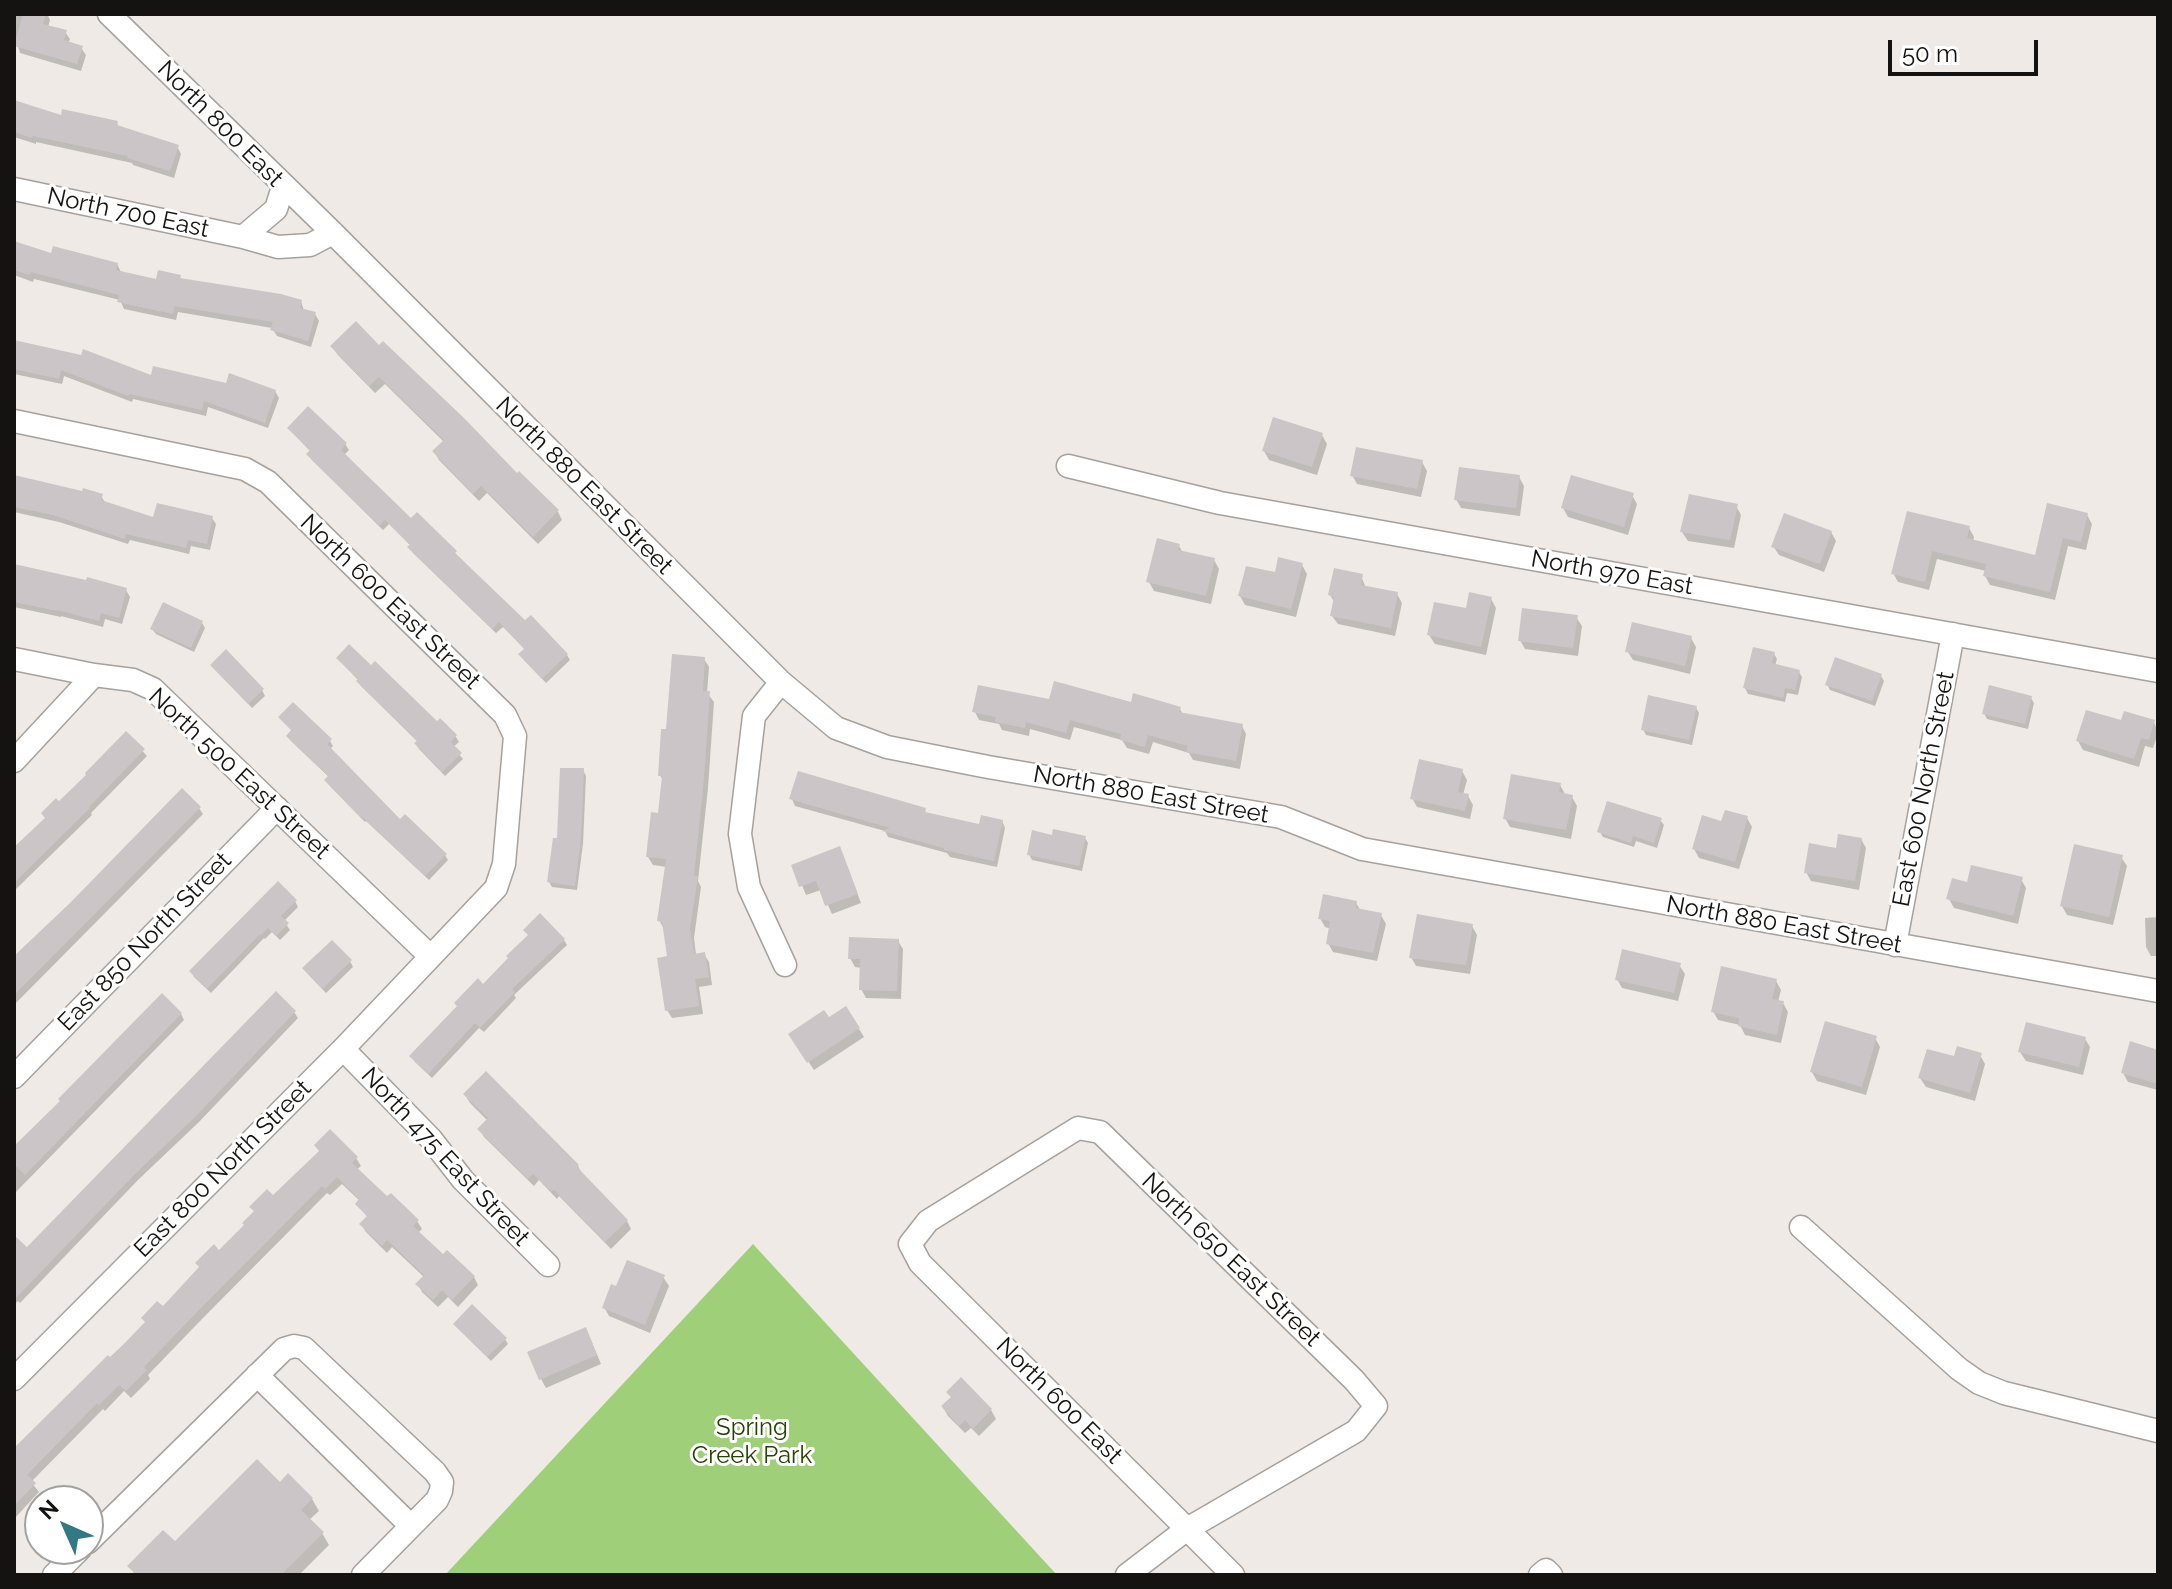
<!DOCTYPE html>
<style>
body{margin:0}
#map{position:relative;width:2172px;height:1589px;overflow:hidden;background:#efeae5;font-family:Raleway,sans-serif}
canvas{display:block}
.frame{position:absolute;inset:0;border:16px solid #141311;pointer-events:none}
.north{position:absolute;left:24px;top:1485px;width:80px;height:80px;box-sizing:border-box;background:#fff;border:2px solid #a1a1a0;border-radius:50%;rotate:315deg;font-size:22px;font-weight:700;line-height:32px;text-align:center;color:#141311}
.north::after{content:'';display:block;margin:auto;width:28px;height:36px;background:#327985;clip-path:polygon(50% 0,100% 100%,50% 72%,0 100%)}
.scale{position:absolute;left:1888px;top:40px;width:150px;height:36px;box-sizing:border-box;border:4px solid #141311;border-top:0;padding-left:10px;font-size:24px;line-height:28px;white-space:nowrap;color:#141311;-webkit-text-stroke:6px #fff;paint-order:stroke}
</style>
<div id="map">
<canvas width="2172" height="1589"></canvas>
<div class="frame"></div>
<div class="north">N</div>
<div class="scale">50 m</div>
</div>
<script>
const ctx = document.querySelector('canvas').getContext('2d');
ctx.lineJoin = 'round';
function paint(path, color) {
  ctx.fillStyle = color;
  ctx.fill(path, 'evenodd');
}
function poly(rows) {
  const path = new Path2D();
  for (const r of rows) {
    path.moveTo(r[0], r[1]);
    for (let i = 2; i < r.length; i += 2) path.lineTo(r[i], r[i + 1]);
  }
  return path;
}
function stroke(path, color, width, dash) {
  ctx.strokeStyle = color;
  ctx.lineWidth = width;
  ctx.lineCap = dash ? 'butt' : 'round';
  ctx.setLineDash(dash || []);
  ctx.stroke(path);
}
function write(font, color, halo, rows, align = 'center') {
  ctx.font = font + ' Raleway,sans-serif';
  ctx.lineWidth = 6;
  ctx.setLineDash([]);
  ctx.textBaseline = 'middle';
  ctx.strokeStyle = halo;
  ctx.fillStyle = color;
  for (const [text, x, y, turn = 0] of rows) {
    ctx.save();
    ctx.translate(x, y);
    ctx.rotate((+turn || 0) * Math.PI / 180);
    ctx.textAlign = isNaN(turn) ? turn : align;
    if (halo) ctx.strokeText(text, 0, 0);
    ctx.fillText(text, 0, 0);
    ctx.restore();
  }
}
paint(poly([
 [753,1244,1057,1575,445,1575]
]), '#a0cf7a');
paint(poly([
 [14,14,47,14,50,20,48,27,65,32,70,39,68,44,81,48,86,55,81,71,20,53,17,43,14,42],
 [14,102,63,117,116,122,120,128,177,146,181,154,174,178,133,165,132,163,36,142,36,144,14,137],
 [14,243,52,255,117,264,121,272,158,281,180,277,182,280,301,301,304,311,315,314,319,321,311,347,277,336,272,328,178,312,176,320,124,309,120,300,34,279,33,282,14,275],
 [14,342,152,378,275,391,279,398,268,428,208,407,206,416,133,399,132,402,64,376,62,384,14,374],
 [333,346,379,348,558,512,562,520,538,544,487,493,479,501,439,460,434,451,444,442,385,384,375,393,337,354],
 [289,429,345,444,349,450,344,455,411,521,417,515,525,623,567,655,570,660,546,683,524,660,526,650,503,627,496,633,413,553,410,547,411,546,389,524,383,530,312,460,309,455,311,452],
 [1322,435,1327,444,1317,475,1269,460,1264,451],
 [1422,462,1427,471,1421,497,1357,484,1352,475],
 [14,477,101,496,106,504,155,520,212,518,216,524,210,550,191,546,189,554,130,540,128,544,59,522,14,512],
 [1519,477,1524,486,1520,516,1461,508,1456,499],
 [1632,495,1637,504,1628,535,1568,517,1563,508],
 [1736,506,1741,515,1734,548,1688,541,1682,532],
 [2087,515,2092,524,2086,550,2068,546,2055,600,1990,585,1985,576,1986,571,1937,559,1929,590,1898,582,1893,573,1969,528,1974,537,1973,542,2036,557],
 [1831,532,1836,541,1824,572,1779,555,1773,546],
 [1179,546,1183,553,1214,560,1219,569,1211,604,1154,591,1149,582],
 [1302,565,1307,574,1296,617,1245,605,1240,596,1276,575],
 [14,566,126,590,130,597,122,624,105,619,103,627,61,616,61,617,14,607],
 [1361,576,1366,588,1397,594,1402,603,1395,636,1338,624,1332,616,1335,603,1330,595],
 [1491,599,1496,608,1486,655,1435,644,1429,635,1467,610],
 [1576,617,1582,626,1578,656,1525,649,1520,640],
 [202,623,205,628,194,652,156,634,152,629],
 [1691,638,1696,647,1690,674,1633,660,1628,652],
 [1774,654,1777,659,1775,666,1799,672,1802,677,1798,695,1787,693,1785,702,1748,694,1745,688],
 [338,659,437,724,440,721,456,737,459,742,453,747,463,759,445,776,419,749,416,744,418,742,361,686,359,681],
 [704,659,709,667,707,693,714,702,708,788,698,881,701,887,694,938,696,955,704,954,709,962,712,985,699,987,703,1014,672,1018,667,1010,669,958,664,929,659,920,667,867,653,865,648,857,660,815,664,782,660,775,668,731],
 [216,670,262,690,265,696,252,708],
 [1881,676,1884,681,1875,706,1830,690,1827,684],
 [2031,698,2034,703,2028,729,1987,719,1984,713],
 [1050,702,1132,704,1180,709,1183,715,1242,726,1246,734,1240,769,1193,760,1189,753,1153,742,1149,754,1127,748,1122,740,1074,727,1070,740,1030,729,1029,736,1002,730,999,724,979,720,975,712],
 [1696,708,1699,713,1692,745,1646,735,1643,729],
 [2154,722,2158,733,2153,748,2145,746,2139,767,2083,750,2078,741,2122,723],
 [126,733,147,756,91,813,92,815,14,891,14,848,46,819],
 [288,736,330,741,333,746,329,750,400,822,445,855,448,860,429,880,366,821,365,822,330,786,330,778,291,741],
 [583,770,586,776,583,844,577,890,552,887,549,882,559,840],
 [1462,771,1467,780,1463,795,1468,796,1473,805,1470,819,1417,807,1412,798],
 [1560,785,1565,794,1572,797,1577,806,1571,839,1510,827,1505,818],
 [792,799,924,809,927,814,980,826,1002,821,1005,828,997,867,950,857,947,853,888,837,885,831,795,806],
 [199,808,203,814,14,1005,14,959],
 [1747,818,1752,827,1739,869,1699,858,1694,849,1723,823],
 [1660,820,1664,825,1657,848,1636,841,1634,847,1603,837,1600,832],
 [1053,837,1085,838,1088,843,1082,871,1032,860,1029,854],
 [1861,839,1866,848,1859,890,1811,881,1806,872,1837,850],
 [2121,857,2127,866,2113,925,2067,915,2062,906],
 [844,858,861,903,832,914,821,890,806,895,794,866],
 [2021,879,2026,888,2018,924,1954,908,1949,899,1968,884],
 [295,901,298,907,284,921,290,930,280,940,272,932,265,939,264,938,211,993,194,977,191,971],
 [1356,903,1361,911,1381,915,1386,924,1377,961,1333,952,1328,943,1331,929,1325,927,1320,918],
 [2158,917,2158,956,2151,956,2146,947,2145,918],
 [1472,926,1477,935,1470,974,1416,966,1411,957],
 [564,940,567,945,514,995,516,998,484,1032,479,1028,432,1078,415,1062,412,1057],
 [898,941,903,949,901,999,866,998,861,989,862,968,855,967,850,958],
 [350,961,353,967,326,993,308,974],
 [1679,965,1685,974,1678,1001,1622,988,1617,979],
 [1776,981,1781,990,1778,1002,1783,1003,1788,1012,1781,1043,1745,1035,1740,1025,1718,1020,1713,1011],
 [162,996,181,1014,184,1020,14,1194,14,1149],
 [294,1012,298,1018,199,1122,138,1180,20,1303,18,1301,14,1305,14,1248,27,1250],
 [829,1019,859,1029,864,1037,814,1070,796,1043],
 [1875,1038,1880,1047,1866,1095,1817,1081,1812,1072],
 [2085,1039,2090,1047,2083,1075,2026,1061,2020,1052],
 [2158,1052,2158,1090,2128,1082,2123,1073],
 [1980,1055,1985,1064,1975,1101,1926,1087,1920,1078,1955,1059],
 [465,1095,578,1166,582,1174,627,1221,631,1229,611,1249,559,1196,557,1199,539,1180,534,1186,484,1137,480,1129,488,1121,470,1103],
 [356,1158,361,1166,356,1170,387,1199,417,1221,422,1229,418,1233,443,1257,474,1277,478,1285,458,1307,448,1297,438,1307,422,1292,418,1284,424,1277,392,1247,387,1253,366,1232,361,1224,368,1218,358,1204,360,1201,342,1184,330,1195,327,1193,202,1319,148,1375,150,1379,131,1398,124,1391,105,1411,103,1409,31,1482,39,1492,14,1519,14,1451,219,1252,246,1225,255,1213,252,1207],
 [663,1277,669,1286,650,1333,609,1316,604,1307],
 [459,1329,505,1339,508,1344,491,1361],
 [590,1338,601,1364,546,1388,541,1379],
 [961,1380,991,1410,996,1419,979,1436,971,1428,965,1433,948,1416,943,1407,952,1398],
 [280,1485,312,1499,319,1511,309,1520,322,1533,329,1545,299,1575,135,1575,130,1566,175,1544]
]), '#0003');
paint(poly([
 [23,14,46,14,43,24,67,30,64,40,83,46,77,64,14,46],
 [14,100,61,115,62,109,118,121,117,125,179,145,170,171,127,158,128,156,33,136,32,138,14,132],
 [14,241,51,253,53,246,118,263,116,270,156,279,158,270,181,275,180,278,281,294,302,300,300,308,316,312,308,341,270,330,273,322,174,306,173,314,117,302,119,295,31,272,30,275,14,270],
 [356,321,379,345,383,341,465,419,517,473,519,471,559,510,533,537,481,486,473,494,432,451,444,440,379,377,369,386,330,346],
 [14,340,81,355,83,349,151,375,153,366,226,383,229,373,276,390,265,423,204,401,202,410,129,394,128,396,61,370,59,379,14,369],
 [308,406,347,443,341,450,411,518,417,512,457,551,455,553,525,620,531,615,568,654,542,679,518,654,524,649,499,622,492,629,407,547,410,544,385,520,379,526,306,454,310,450,287,428],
 [1273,417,1323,433,1312,467,1262,451],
 [1356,447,1423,460,1417,489,1350,476],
 [1459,467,1520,475,1516,508,1454,500],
 [14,475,82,491,83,488,103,494,101,500,153,517,157,503,213,516,207,544,188,540,186,548,126,534,125,539,53,515,14,507],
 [1571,475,1634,493,1624,527,1561,508],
 [1689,494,1738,504,1730,540,1680,532],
 [2047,503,2088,513,2081,542,2063,538,2050,592,1983,576,1986,564,1932,551,1925,582,1891,574,1907,511,1970,526,1967,538,2035,555],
 [1784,513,1832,531,1820,564,1771,547],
 [1157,538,1180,544,1178,550,1215,558,1206,596,1146,582],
 [1278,557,1303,563,1291,609,1238,596,1246,566,1275,572],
 [14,564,86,580,87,577,127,588,119,618,101,613,99,621,58,610,58,611,14,602],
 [1334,568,1363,574,1361,585,1398,592,1391,628,1330,616,1334,597,1328,595],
 [1469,592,1492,597,1481,647,1427,635,1434,602,1466,608],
 [163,602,203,621,191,648,150,629],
 [1522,608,1578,615,1573,648,1518,641],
 [1632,622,1692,636,1685,666,1625,652],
 [349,644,371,665,375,661,437,721,440,718,457,735,451,742,462,753,442,772,414,743,417,741,356,681,358,679,336,658],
 [1753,647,1775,652,1772,663,1800,670,1795,690,1785,688,1783,698,1743,688],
 [226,649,264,689,248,704,210,665],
 [672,654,705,657,703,691,710,691,704,778,694,876,698,876,690,928,694,954,705,952,709,977,695,979,699,1006,665,1011,657,958,667,956,662,922,657,921,666,859,646,857,651,812,658,813,662,776,658,776,661,729,666,729],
 [1835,657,1882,674,1872,701,1825,685],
 [1054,681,1131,702,1133,693,1181,707,1179,712,1243,724,1236,761,1186,752,1188,746,1148,735,1145,747,1120,740,1121,734,1070,720,1066,733,1026,722,1025,728,995,722,996,717,972,712,978,685,1049,699],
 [1989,685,2032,696,2025,724,1982,714],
 [1648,695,1697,706,1689,740,1641,730],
 [293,702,332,739,327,744,400,819,405,814,447,854,425,876,362,817,361,818,324,780,328,776,286,736,291,730,278,717],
 [2086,710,2121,720,2124,711,2155,720,2149,740,2141,738,2134,759,2076,741],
 [126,731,145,749,89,807,90,808,14,883,14,847,45,818,41,813,56,798,59,801,86,775,85,773],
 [1419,759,1463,769,1458,792,1469,794,1465,811,1410,799],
 [560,768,584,768,581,838,575,886,547,882,553,838,557,838],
 [798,771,926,808,925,812,979,824,981,815,1003,820,994,861,944,850,944,848,882,831,890,828,789,799],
 [1511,774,1561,783,1559,792,1573,795,1566,830,1503,819],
 [182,788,201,807,14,995,14,956,70,903],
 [1607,801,1662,818,1654,843,1633,836,1631,843,1597,832],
 [1725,810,1748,816,1735,862,1692,849,1702,815,1721,821],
 [1053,829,1086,836,1079,866,1027,855,1032,830,1052,835],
 [1838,834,1862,838,1855,881,1804,873,1809,843,1836,848],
 [2074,844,2123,855,2109,917,2060,906],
 [840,846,858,894,825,906,816,881,799,887,791,865],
 [1971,865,2023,877,2013,916,1946,899,1952,878,1967,882],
 [278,881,297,900,281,916,289,923,276,936,268,928,261,935,260,934,207,989,189,971],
 [1323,894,1357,901,1356,908,1382,913,1373,953,1326,944,1330,921,1318,919],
 [540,913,565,939,512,989,515,992,480,1028,475,1023,428,1074,409,1056,457,1006,454,1003,478,978,483,984,508,958,506,956,528,935,523,930],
 [1417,914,1473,924,1466,965,1409,958],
 [849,937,899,939,897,991,859,990,860,959,848,959],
 [332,940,352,960,322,989,302,968],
 [1622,949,1681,963,1674,993,1615,980],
 [1721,966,1777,979,1772,999,1784,1001,1777,1035,1738,1026,1739,1018,1711,1012],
 [276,991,296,1011,196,1116,135,1174,14,1300,14,1235,27,1247],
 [162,993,182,1013,25,1175,14,1164,14,1146,60,1101,58,1099],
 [846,1006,860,1028,807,1063,788,1034,824,1010,829,1017],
 [1825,1021,1877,1036,1862,1087,1810,1072],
 [2026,1022,2086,1037,2079,1067,2018,1052],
 [2130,1041,2158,1050,2158,1084,2121,1073],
 [1957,1046,1982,1053,1970,1093,1918,1078,1927,1049,1954,1056],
 [486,1071,579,1165,577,1167,628,1220,605,1242,554,1190,551,1192,533,1174,528,1179,477,1129,488,1118,463,1094],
 [330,1129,358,1157,352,1163,387,1196,391,1193,419,1220,413,1226,443,1254,447,1250,475,1276,452,1300,442,1290,433,1300,415,1284,424,1275,387,1240,382,1246,359,1224,367,1216,355,1204,359,1199,337,1177,325,1189,322,1186,198,1311,144,1367,147,1370,126,1391,119,1385,99,1405,97,1403,27,1475,36,1483,14,1506,14,1448,108,1355,110,1357,122,1346,145,1322,141,1318,157,1301,163,1306,199,1267,195,1263,214,1244,219,1250,244,1225,242,1223,254,1211,249,1207,267,1189,273,1195,319,1151,314,1145],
 [627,1260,665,1275,645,1325,602,1308,611,1284,616,1286],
 [472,1304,507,1338,487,1357,453,1324],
 [586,1327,597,1355,539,1380,527,1352],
 [961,1377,992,1409,973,1429,965,1420,959,1426,941,1406,951,1397,946,1392],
 [257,1459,280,1482,288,1473,313,1498,301,1510,324,1532,281,1575,137,1575,127,1566,163,1530,175,1541]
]), '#ccc5c8');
const minor = poly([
 [109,14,333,233,781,682,836,728,887,747,988,767,1281,817,1362,849,2158,991],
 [14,189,243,237,278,247,310,245,333,233],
 [243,237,276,209,283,187],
 [14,421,245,469,268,482,505,715,515,736,504,864,496,888,343,1049,14,1379],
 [1068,466,1220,503,2158,671],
 [14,659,94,675,133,680,153,689,430,956],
 [781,682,754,716,740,834,749,887,785,965],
 [14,761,94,675],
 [1895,945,1953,634],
 [343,1049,431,1139,463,1180,548,1265],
 [14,1077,277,808],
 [1801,1227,1959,1369,1979,1383,2004,1393,2158,1431],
 [257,1375,411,1526],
 [88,1542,284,1349,294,1346,304,1348,435,1472,442,1482,441,1491,437,1500,363,1575],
 [54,1575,80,1549],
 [1127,1575,1187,1529,1356,1431,1376,1406,1354,1380,1100,1132,1078,1128,928,1221,910,1244,920,1263,1187,1529,1233,1575],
 [1540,1575,1546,1570,1551,1575]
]);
stroke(minor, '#a6a19c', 25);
stroke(minor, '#fff', 22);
write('24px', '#141311', '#fff', [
 ["North 800 East",220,124,45],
 ["North 700 East",128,213,12],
 ["North 880 East Street",584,486,45],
 ["North 970 East",1612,573,10],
 ["North 600 East Street",390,602,44],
 ["North 500 East Street",239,774,43],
 ["East 600 North Street",1924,789,-79],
 ["North 880 East Street",1151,795,10],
 ["North 880 East Street",1784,925,10],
 ["East 850 North Street",145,942,-46],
 ["North 475 East Street",445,1157,47],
 ["East 800 North Street",223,1169,-45],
 ["North 650 East Street",1231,1260,44],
 ["North 600 East",1059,1401,45]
]);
write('24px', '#254201', '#fff', [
 ["Spring",752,1428],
 ["Creek Park",752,1456]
]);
</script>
